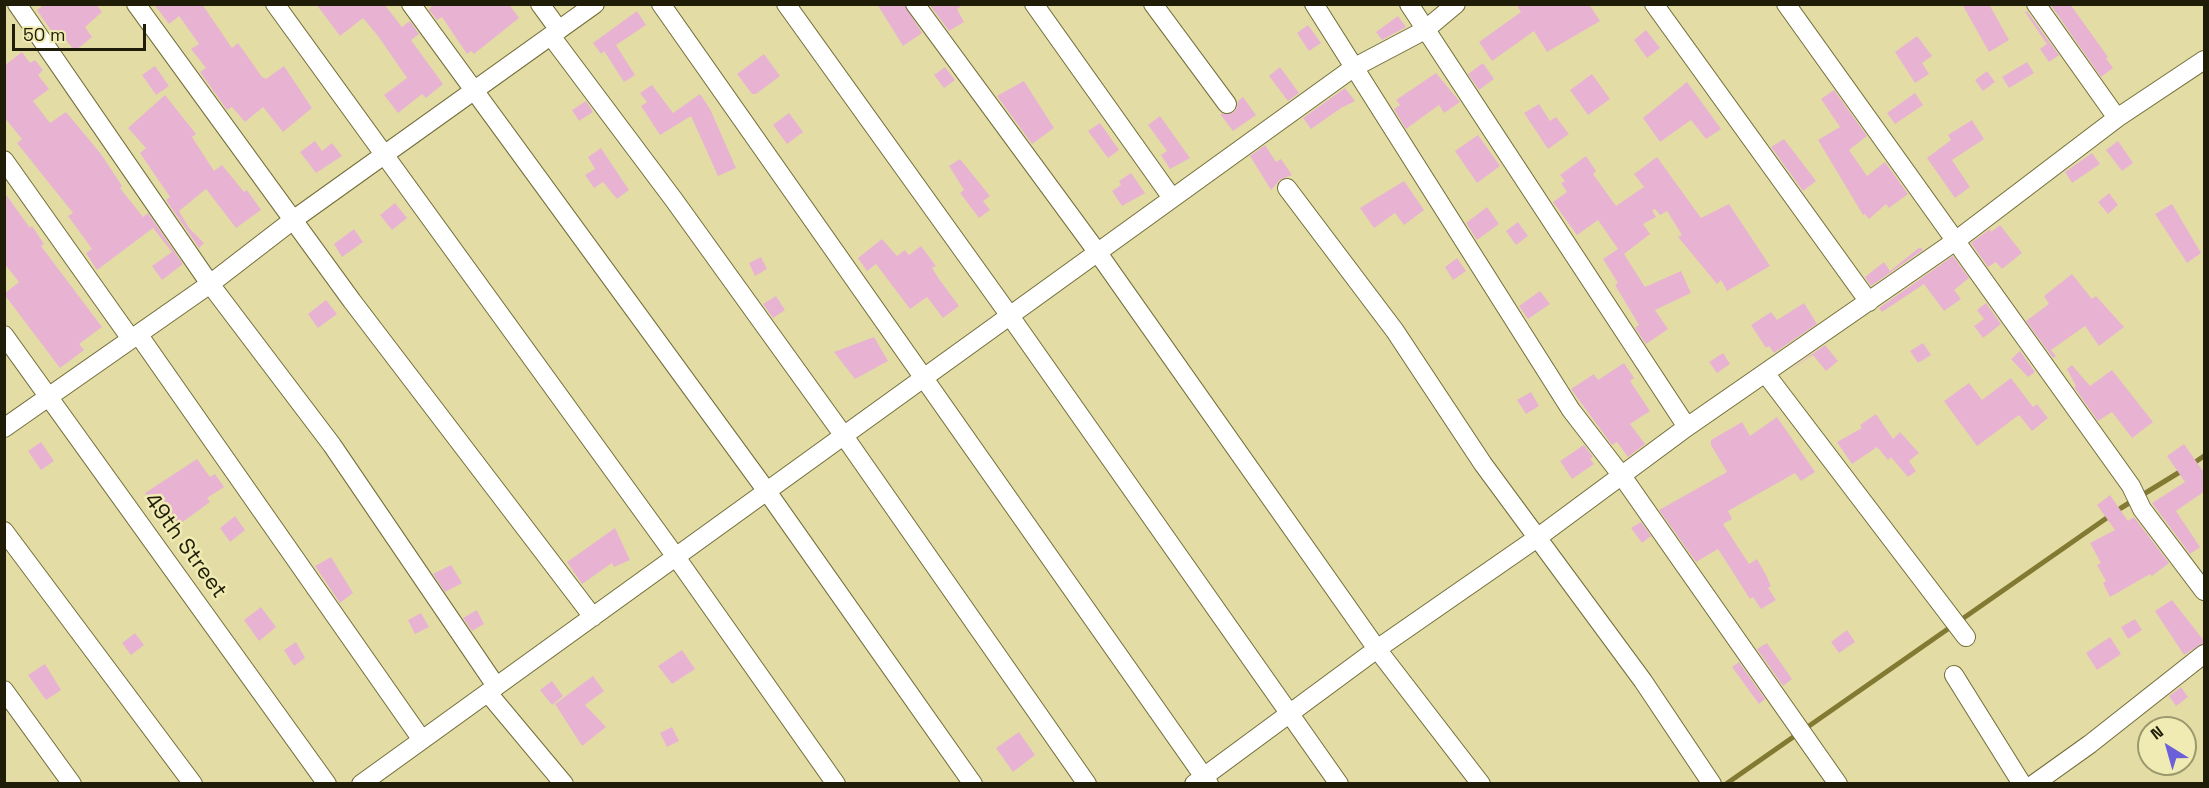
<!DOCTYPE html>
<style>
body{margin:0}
#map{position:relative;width:2209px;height:788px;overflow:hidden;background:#e3dda5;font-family:"Space Grotesk",sans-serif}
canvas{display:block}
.frame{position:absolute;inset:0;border:6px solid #1f1d07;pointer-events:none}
.north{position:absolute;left:2137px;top:716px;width:60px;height:60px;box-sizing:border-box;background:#f0ebb2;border:2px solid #9c996e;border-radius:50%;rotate:323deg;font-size:16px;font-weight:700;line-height:24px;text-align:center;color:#1f1d07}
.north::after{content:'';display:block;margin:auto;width:21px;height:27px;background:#6c60da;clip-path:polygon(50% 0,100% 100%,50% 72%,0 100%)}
.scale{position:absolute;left:12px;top:24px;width:134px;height:27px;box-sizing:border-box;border:3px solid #1f1d07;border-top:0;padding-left:8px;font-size:18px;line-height:21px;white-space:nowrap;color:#1f1d07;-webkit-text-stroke:4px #f0ebb2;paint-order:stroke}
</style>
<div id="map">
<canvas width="2209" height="788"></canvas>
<div class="frame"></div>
<div class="north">N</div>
<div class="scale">50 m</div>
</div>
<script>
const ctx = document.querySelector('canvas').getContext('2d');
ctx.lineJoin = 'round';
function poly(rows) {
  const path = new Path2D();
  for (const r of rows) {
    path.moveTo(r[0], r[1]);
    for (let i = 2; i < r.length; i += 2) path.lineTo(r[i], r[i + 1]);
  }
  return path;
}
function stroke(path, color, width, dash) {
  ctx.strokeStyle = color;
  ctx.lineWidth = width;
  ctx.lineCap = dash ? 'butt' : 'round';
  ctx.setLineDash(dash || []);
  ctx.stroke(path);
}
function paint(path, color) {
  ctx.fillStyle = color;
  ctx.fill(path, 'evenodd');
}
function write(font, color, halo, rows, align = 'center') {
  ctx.font = font + ' "Space Grotesk",sans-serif';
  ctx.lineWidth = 5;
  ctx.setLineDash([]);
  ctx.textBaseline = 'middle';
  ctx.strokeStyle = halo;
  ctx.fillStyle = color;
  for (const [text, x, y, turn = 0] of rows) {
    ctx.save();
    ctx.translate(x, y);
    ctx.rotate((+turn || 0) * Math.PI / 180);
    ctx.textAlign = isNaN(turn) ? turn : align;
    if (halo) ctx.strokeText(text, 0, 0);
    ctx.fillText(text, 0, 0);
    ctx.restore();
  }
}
stroke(poly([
 [2191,465,2204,456],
 [1726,784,2121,508,2183,470]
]), '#827a32', 5);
paint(poly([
 [45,4,96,4,102,12,85,27,92,37,75,51,59,32,54,35,37,10],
 [154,4,202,4,232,48,238,43,262,77,266,79,284,66,312,108,283,132,263,107,245,122,232,107,227,110,200,72,206,68,191,49,199,44,179,16,169,24],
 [316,4,384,4,402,27,410,21,419,34,411,40,443,84,426,98,422,94,398,113,384,95,407,78,378,36,363,18,340,36],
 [433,4,509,4,519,18,474,54,471,51,467,54,442,17,437,20,429,10],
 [877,4,904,4,922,33,903,46],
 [929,4,964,4,957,9,964,22,949,31],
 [1516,4,1589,4,1600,21,1547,52,1534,31,1492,61,1479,42,1521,12],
 [1962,4,1989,4,2009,40,1989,52],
 [2050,4,2070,4,2108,57,2106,58,2113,68,2101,77],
 [637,11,646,25,616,45,635,75,624,82,604,51,601,54,593,43],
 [2027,11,2059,55,2049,62,2040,49,2047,44,2025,12],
 [1398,16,1406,27,1382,40,1376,32],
 [1308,25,1321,43,1309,51,1297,33],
 [1646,30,1660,48,1647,58,1634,40],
 [1917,36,1932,56,1922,63,1929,74,1915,83,1895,52],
 [22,52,30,63,35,60,43,70,38,75,49,89,33,101,50,123,66,112,101,154,122,186,120,188,143,217,148,213,183,264,162,280,152,266,172,252,153,228,97,270,86,253,92,249,68,216,73,213,17,143,22,139,4,117,4,66],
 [764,54,780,76,756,94,752,94,737,74],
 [2027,62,2034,73,2009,88,2002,77],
 [1483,63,1494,79,1479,90,1468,74],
 [155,66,169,86,156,95,142,75],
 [945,67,955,80,944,88,934,75],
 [1280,67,1299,93,1288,101,1269,76],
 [1987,71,1995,82,1983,91,1975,80],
 [1436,73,1460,102,1444,113,1439,105,1406,129,1394,109,1400,105,1396,100],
 [1592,74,1610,99,1588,115,1570,90],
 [1024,81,1054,128,1032,144,997,96],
 [1687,82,1721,129,1706,139,1691,120,1660,142,1643,118],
 [652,85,673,113,700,94,710,109,736,168,718,176,691,116,660,135,641,106,647,102,640,93],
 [1345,88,1355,101,1341,108,1311,129,1303,118],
 [1834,90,1867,136,1849,150,1867,176,1885,162,1908,194,1889,208,1886,204,1869,219,1865,214,1863,215,1818,140,1840,127,1821,99],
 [1915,93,1923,105,1895,124,1887,113],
 [165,95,196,134,192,137,214,171,222,165,244,192,247,190,261,210,236,228,206,189,179,211,189,228,204,243,199,248,166,200,170,197,140,153,146,148,128,128],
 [1243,97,1256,115,1233,131,1220,114,1233,113,1237,108,1238,101],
 [586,101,593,112,579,121,572,110],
 [1539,104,1550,121,1556,117,1569,134,1548,149,1524,113],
 [789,113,803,132,787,144,773,125],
 [1160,116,1190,158,1170,169,1161,155,1167,151,1148,125],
 [1972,120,1984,139,1952,160,1970,187,1955,198,1927,158,1951,140,1948,135],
 [1100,123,1119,150,1108,158,1088,131],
 [1478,135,1500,166,1477,183,1455,151],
 [1784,139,1816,181,1803,191,1771,147],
 [315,141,322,151,332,143,342,156,316,173,300,152],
 [2118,141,2133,163,2122,171,2106,150],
 [1265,145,1276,162,1281,159,1292,175,1281,179,1271,190,1250,156],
 [601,148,629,190,617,199,603,182,594,188,585,175,595,169,588,157],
 [2092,153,2100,164,2072,183,2065,172],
 [1586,156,1596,171,1593,174,1616,206,1644,187,1634,174,1657,157,1701,218,1729,204,1770,266,1727,291,1721,280,1717,284,1678,237,1682,235,1667,211,1660,215,1655,209,1652,210,1656,217,1643,224,1650,234,1624,254,1645,287,1681,271,1691,293,1655,310,1668,329,1646,344,1635,328,1639,325,1615,285,1618,283,1603,259,1618,249,1598,220,1577,235,1553,202,1567,192,1561,183,1565,181,1560,175],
 [960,159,990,196,983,201,990,210,979,218,960,193,964,190,949,166],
 [1131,173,1145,193,1122,206,1112,191,1121,185,1119,181],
 [1404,181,1424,210,1404,225,1395,213,1374,228,1360,208],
 [4,192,30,228,32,226,44,244,41,246,102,327,79,344,84,350,60,368,4,294,19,282,4,263],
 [2109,193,2118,205,2108,214,2098,202],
 [395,203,407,218,392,230,380,215],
 [2172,204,2201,253,2187,263,2155,214],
 [1487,207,1499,224,1477,240,1466,223],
 [1518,222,1528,236,1516,245,1506,231],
 [2000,225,2022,253,2002,269,1996,262,1988,267,1971,243,1990,229,1991,232],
 [354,229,363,242,342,257,334,244],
 [882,239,897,256,905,250,909,255,921,246,936,266,932,268,939,279,959,306,943,318,927,297,910,309,876,264,867,271,858,258],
 [1920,247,1923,250,1871,286,1865,277,1884,262,1890,271],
 [1953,256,1969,278,1954,290,1961,299,1944,311,1924,284,1882,312,1879,308],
 [761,257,767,269,755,276,749,263],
 [1457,258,1466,271,1453,280,1445,267],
 [2072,274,2092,299,2096,296,2124,327,2099,346,2085,326,2051,350,2056,356,2053,358,2026,321,2049,304,2044,296],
 [1540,291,1550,304,1528,319,1519,306],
 [776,296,785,310,773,318,763,304],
 [326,300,337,314,318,328,308,314],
 [1804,303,1817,324,1774,353,1769,346,1766,348,1751,325,1771,312,1777,320],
 [1986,303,2001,324,1983,338,1974,326,1984,319,1977,310],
 [874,337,888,361,855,379,834,352],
 [1923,343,1931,355,1918,363,1910,351],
 [1825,345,1838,361,1826,371,1813,355,1787,372],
 [2020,351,2035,372,2028,377,2011,359],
 [1723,353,1730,364,1717,373,1709,362],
 [1624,363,1634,378,1630,381,1650,411,1630,424,1645,444,1628,457,1617,442,1612,445,1571,389,1594,374,1598,380],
 [2072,365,2090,386,2112,370,2153,422,2132,438,2112,412,2098,421,2074,387,2076,386,2067,369],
 [2011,378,2033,407,2037,404,2048,418,2032,431,2019,415,1977,446,1944,401,1969,383,1982,400],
 [1531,392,1539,406,1526,414,1517,400],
 [1876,414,1893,439,1900,432,1919,453,1909,461,1916,471,1908,477,1891,457,1888,460,1877,447,1852,464,1837,442,1862,428,1860,425],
 [1777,417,1815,472,1801,481,1795,473,1728,511,1732,519,1723,524,1749,564,1757,559,1766,575,1771,586,1768,588,1776,600,1761,609,1753,597,1750,599,1718,549,1696,562,1659,510,1727,472,1711,445,1711,440,1742,422,1750,436],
 [41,442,54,461,41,470,28,451],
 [2184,444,2205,474,2205,491,2176,511,2200,547,2190,554,2152,503,2185,482,2167,456],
 [1584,445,1593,457,1590,459,1594,464,1572,479,1560,461],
 [197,459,210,477,215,474,224,487,207,498,210,502,173,529,145,493],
 [2110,495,2128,521,2134,517,2169,563,2152,576,2150,574,2110,597,2103,583,2106,581,2097,565,2101,563,2090,543,2115,530,2097,505],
 [235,516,245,530,230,542,220,528],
 [1641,522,1651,536,1642,543,1631,528],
 [615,528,630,560,614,567,612,563,582,584,567,562],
 [331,557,353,593,340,603,315,566],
 [451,565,462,583,445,592,433,574],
 [2172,600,2205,642,2184,655,2155,611],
 [261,607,276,627,259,641,244,620],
 [477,610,484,624,472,631,463,618],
 [421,613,429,627,415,634,408,620],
 [2135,619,2142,630,2128,639,2121,627],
 [1847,630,1855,642,1839,653,1831,642],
 [135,633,144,645,131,655,122,643],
 [2110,637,2121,654,2097,670,2086,653],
 [296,642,305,658,294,666,284,650],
 [1767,643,1792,679,1783,686,1757,649],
 [682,650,695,669,672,684,658,666],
 [1739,662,1765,699,1759,704,1732,667],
 [45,664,61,690,46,700,28,675],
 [593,676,604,691,585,705,606,727,582,746,555,704],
 [552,681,563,696,552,705,540,690],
 [2181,687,2188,697,2176,706,2169,696],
 [672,727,679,741,667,747,660,733],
 [1019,732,1035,755,1013,772,996,748]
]), '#e8b3d2');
const minor = poly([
 [17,4,210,284,332,445,496,686],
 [136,4,352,301,593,617],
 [275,4,676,557,836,784],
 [411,4,766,490,973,784],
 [540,4,559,30],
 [661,4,1209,784],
 [786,4,1010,316,1339,784],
 [915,4,1098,253,1377,649,1481,784],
 [1034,4,1172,198],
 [1153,4,1227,104],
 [1314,4,1571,410,1622,476,1838,784],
 [1409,4,1687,427],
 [1654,4,1869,302],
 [1786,4,2131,486,2142,509,2204,591],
 [2036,4,2117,118],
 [551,36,674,200,844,436,1087,784],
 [4,160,131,339],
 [1287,188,1395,331,1483,464,1643,681,1712,784],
 [138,334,422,740],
 [4,335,327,784],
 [1765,373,1966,637],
 [4,428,210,284,293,220,595,4],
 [4,531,193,784],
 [1954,675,2022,784],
 [4,690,72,784],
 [488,693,564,784],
 [361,784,1353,68,1425,30,1456,4],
 [1194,784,1377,649,1537,538,1687,427,1954,242,2117,118,2204,60],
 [2034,784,2090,744,2204,654]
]);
stroke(minor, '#726d39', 20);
stroke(minor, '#fff', 18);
write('22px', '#1f1d07', '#f0ebb2', [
 ["49th Street",185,546,54]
]);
</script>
